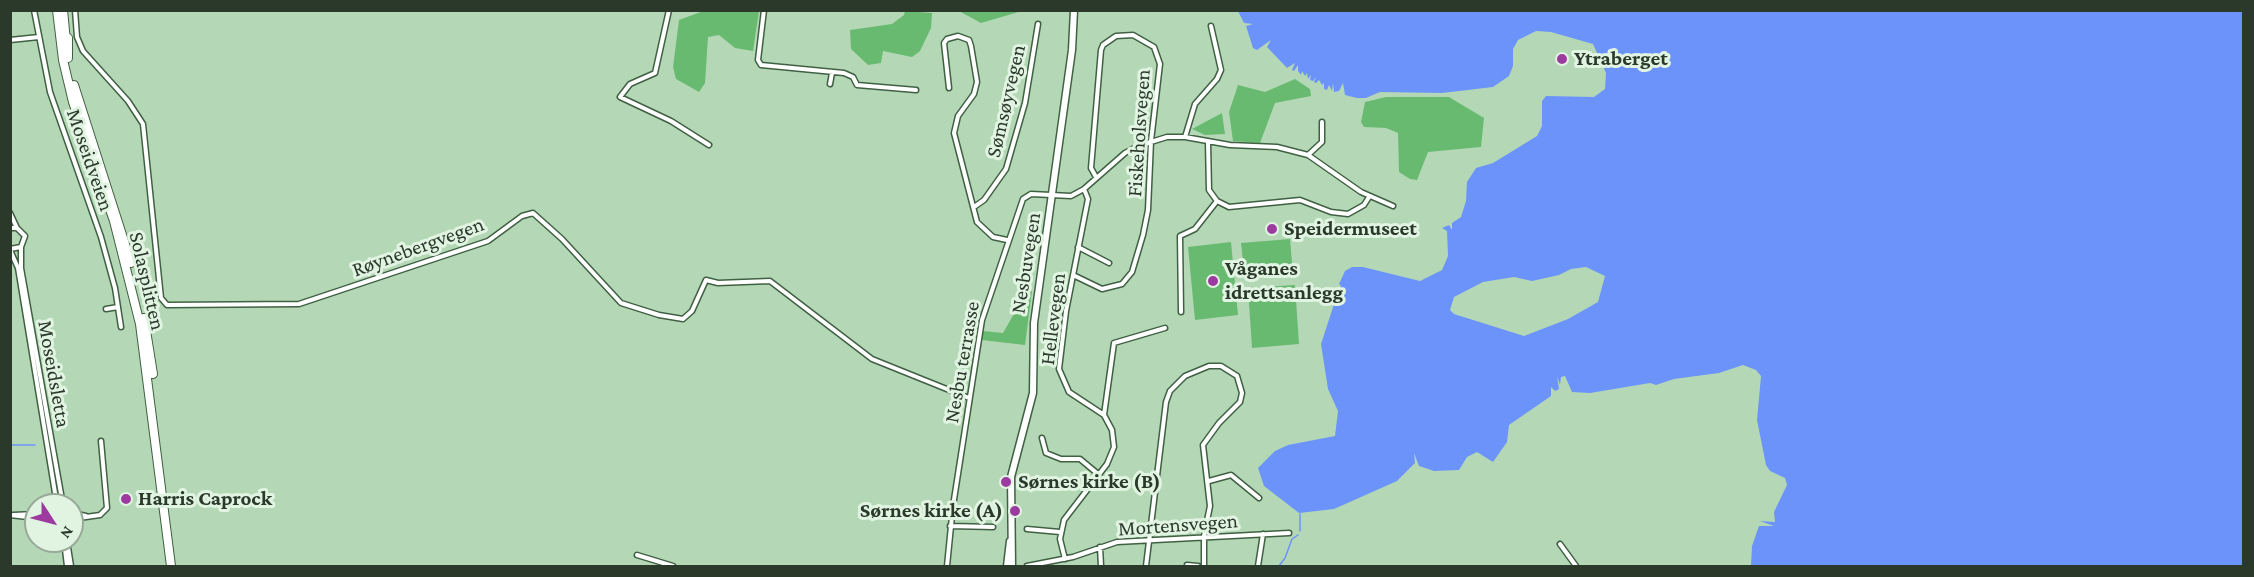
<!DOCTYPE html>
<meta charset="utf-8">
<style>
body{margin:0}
#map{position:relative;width:2254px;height:577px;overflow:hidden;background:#b4d8b6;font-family:"Crimson Pro",serif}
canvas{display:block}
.frame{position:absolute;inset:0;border:12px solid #2b392b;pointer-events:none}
.north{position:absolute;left:24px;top:493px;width:60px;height:60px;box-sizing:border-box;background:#e1f4e2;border:2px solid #98a999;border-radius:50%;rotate:126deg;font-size:16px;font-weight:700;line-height:24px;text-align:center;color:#2b392b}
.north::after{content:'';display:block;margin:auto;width:21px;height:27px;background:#9c3aa0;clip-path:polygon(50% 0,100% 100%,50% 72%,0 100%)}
</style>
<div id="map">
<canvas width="2254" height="577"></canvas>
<div class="frame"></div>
<div class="north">N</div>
</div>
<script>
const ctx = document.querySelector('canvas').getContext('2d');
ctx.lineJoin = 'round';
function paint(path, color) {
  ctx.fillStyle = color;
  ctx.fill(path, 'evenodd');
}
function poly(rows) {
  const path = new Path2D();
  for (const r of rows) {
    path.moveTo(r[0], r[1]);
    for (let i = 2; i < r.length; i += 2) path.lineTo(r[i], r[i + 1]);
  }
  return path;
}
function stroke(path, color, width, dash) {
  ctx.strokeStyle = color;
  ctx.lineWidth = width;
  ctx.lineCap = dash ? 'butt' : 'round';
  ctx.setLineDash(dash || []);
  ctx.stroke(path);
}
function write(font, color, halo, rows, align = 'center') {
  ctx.font = font + ' "Crimson Pro",serif';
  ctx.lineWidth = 6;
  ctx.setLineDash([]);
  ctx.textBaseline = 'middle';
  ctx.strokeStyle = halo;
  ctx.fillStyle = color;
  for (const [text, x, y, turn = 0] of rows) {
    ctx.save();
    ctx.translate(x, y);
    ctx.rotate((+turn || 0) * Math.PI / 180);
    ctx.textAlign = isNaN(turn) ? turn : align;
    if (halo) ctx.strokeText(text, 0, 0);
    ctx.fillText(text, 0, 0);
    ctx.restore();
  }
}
paint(poly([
 [706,10,759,11,753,51,735,48,719,35,708,37,705,83,699,92,676,79,673,67,679,20],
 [905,11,932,13,931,28,920,51,912,57,883,51,881,63,868,65,851,49,850,30,892,24,904,15],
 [959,11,1022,11,981,23],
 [1295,79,1310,89,1311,96,1275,103,1260,143,1233,141,1229,112,1238,85,1265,92],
 [1386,97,1449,97,1484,118,1481,147,1428,152,1417,180,1410,179,1399,172,1398,133,1386,128,1364,127,1361,122,1365,102],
 [1222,113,1225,134,1205,135,1192,129],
 [1290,239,1293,275,1245,279,1241,243],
 [1231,242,1238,315,1195,320,1188,247],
 [1295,285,1299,344,1252,348,1248,288],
 [1027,291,1032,291,1025,345,982,340,983,331,1003,333]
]), '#68ba71');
paint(poly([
 [1238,11,2243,11,2243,566,1751,566,1752,546,1759,526,1774,526,1760,521,1775,522,1774,512,1787,485,1785,478,1770,471,1766,465,1757,420,1761,376,1756,370,1743,365,1719,373,1674,379,1656,385,1650,383,1590,393,1572,392,1565,376,1561,377,1560,385,1557,376,1559,389,1555,391,1551,387,1551,396,1509,425,1507,442,1493,462,1477,452,1467,457,1459,470,1434,471,1419,466,1414,453,1415,463,1397,481,1334,509,1299,513,1264,486,1258,468,1275,451,1288,445,1335,436,1338,411,1328,389,1321,344,1337,295,1333,293,1334,291,1339,292,1341,286,1339,284,1345,271,1352,267,1363,267,1420,281,1442,270,1448,256,1447,231,1442,228,1449,225,1452,230,1452,223,1461,217,1466,201,1467,182,1476,168,1493,163,1537,136,1542,126,1542,101,1546,96,1594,97,1605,89,1606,73,1593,44,1551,32,1536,31,1518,40,1513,49,1513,66,1509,76,1493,87,1442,93,1380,92,1366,98,1357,98,1345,95,1343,83,1339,91,1334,92,1333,83,1332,91,1329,85,1327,90,1324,89,1324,83,1322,85,1319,80,1316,83,1314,82,1316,77,1313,81,1310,80,1311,75,1308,79,1307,73,1305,76,1302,71,1301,75,1298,71,1298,65,1294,71,1292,70,1295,63,1287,68,1267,47,1271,40,1257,50,1253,48,1246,26,1253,24,1244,23],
 [1586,267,1605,276,1598,302,1568,319,1524,336,1454,314,1450,310,1454,297,1483,282,1514,277,1532,281,1559,275,1571,269]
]), '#6c93fa');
stroke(poly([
 [10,445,35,445],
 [1300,531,1300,514],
 [1279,566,1285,558,1292,539,1298,535]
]), '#6c93fa', 1.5);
const street = poly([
 [34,10,50,92,101,237,115,288,121,327],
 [75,10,77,37,83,51,128,101,143,124,161,298,167,305,299,304,488,241,522,216,533,213,562,239,621,303,659,315,683,319,692,311,706,280,718,283,770,281,872,359,969,398],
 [669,10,655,73,630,84,620,97,671,121,709,145],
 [764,10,758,60,761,65,844,73,853,77,857,85,916,90],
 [10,40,39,37],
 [830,84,832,73],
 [949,88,944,43,947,39,958,36,969,40,971,46,977,82,974,94,958,116,954,133,977,222,993,237,1007,240],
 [1185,137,1195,104,1217,79,1221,70,1211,26],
 [1208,142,1209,190,1217,201,1229,207,1300,200,1331,212,1348,214,1364,205,1369,197],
 [1308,155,1322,142,1322,122],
 [974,207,984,200,1006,169,1025,103,1038,24],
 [10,213,17,228],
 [10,228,17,228,25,236,21,247,10,249],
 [21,247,21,268,63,505],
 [1078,247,1109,263],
 [10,250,18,268,57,505],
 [1073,275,1102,289,1122,284,1132,272,1143,235,1148,210,1151,141,1160,64,1154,47,1133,35,1116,36,1103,45,1101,50,1091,168,1096,177],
 [106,309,118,307],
 [1181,312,1180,236,1195,229,1217,201],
 [1104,415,1114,343,1165,328],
 [1042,438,1046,453,1061,459,1080,459,1098,474],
 [1209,481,1231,475,1259,498],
 [72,513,86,516],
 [10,515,36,518],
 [13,515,36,514],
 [72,519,100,515,107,508,101,441],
 [950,526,993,527],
 [1027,529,1060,532],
 [64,541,67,566],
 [67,541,71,566],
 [1560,544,1576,566],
 [1100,547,1101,566],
 [637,555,673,566],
 [1065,559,1060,539,1064,520,1107,464,1114,447,1112,430,1104,415,1069,392,1059,369,1066,311,1088,199,1084,189],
 [1187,565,1198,566],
 [947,566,953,506,982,320,1023,199,1031,194,1071,196,1084,189,1125,153,1138,146,1167,137,1185,137,1230,145,1277,147,1308,155,1361,192,1393,206],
 [1027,566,1073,557,1117,542,1289,533],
 [1146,566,1166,402,1170,391,1185,376,1209,366,1221,366,1237,376,1242,393,1240,402,1219,423,1203,445,1210,506,1204,536,1204,566],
 [1258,566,1263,534]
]);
const primary = poly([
 [1007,566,1010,541],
 [1012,566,1011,477,1033,393,1034,323,1072,50,1074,10]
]);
const highway = poly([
 [57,10,63,60,73,102,114,221,140,324,171,566],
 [63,10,66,41],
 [68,38,68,58],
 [74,85,131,263],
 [144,318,153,374]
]);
stroke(street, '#406043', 7);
stroke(primary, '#406043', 9);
stroke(highway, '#406043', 10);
stroke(street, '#fff', 4);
stroke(primary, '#fff', 6);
stroke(highway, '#fff', 8);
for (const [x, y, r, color] of [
 [1562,59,6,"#9c3aa0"],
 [1272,229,6,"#9c3aa0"],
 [1213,281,6,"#9c3aa0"],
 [1006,482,6,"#9c3aa0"],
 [126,499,6,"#9c3aa0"],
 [1015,511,6,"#9c3aa0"]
]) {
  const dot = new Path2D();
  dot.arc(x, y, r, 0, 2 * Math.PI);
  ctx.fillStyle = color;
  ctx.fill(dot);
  stroke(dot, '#e1f4e2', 2);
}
write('bold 21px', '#2b392b', '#e1f4e2', [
 ["Ytraberget",1574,59],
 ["Speidermuseet",1284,229],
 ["Våganes",1225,269],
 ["idrettsanlegg",1225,293],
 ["Sørnes kirke (B)",1018,482],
 ["Harris Caprock",138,499],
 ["Sørnes kirke (A)",1003,511,"right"]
], 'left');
write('21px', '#2b392b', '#e1f4e2', [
 ["Sømsøyvegen",1006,101,-77],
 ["Fiskeholsvegen",1139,133,-86],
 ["Moseidveien",90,160,71],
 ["Røynebergvegen",418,247,-20],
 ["Nesbuvegen",1026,263,-81],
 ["Solasplitten",147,281,77],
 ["Hellevegen",1053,319,-83],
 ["Nesbu terrasse",962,362,-80],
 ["Moseidsletta",54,374,80],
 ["Mortensvegen",1178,525,-4]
]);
</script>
